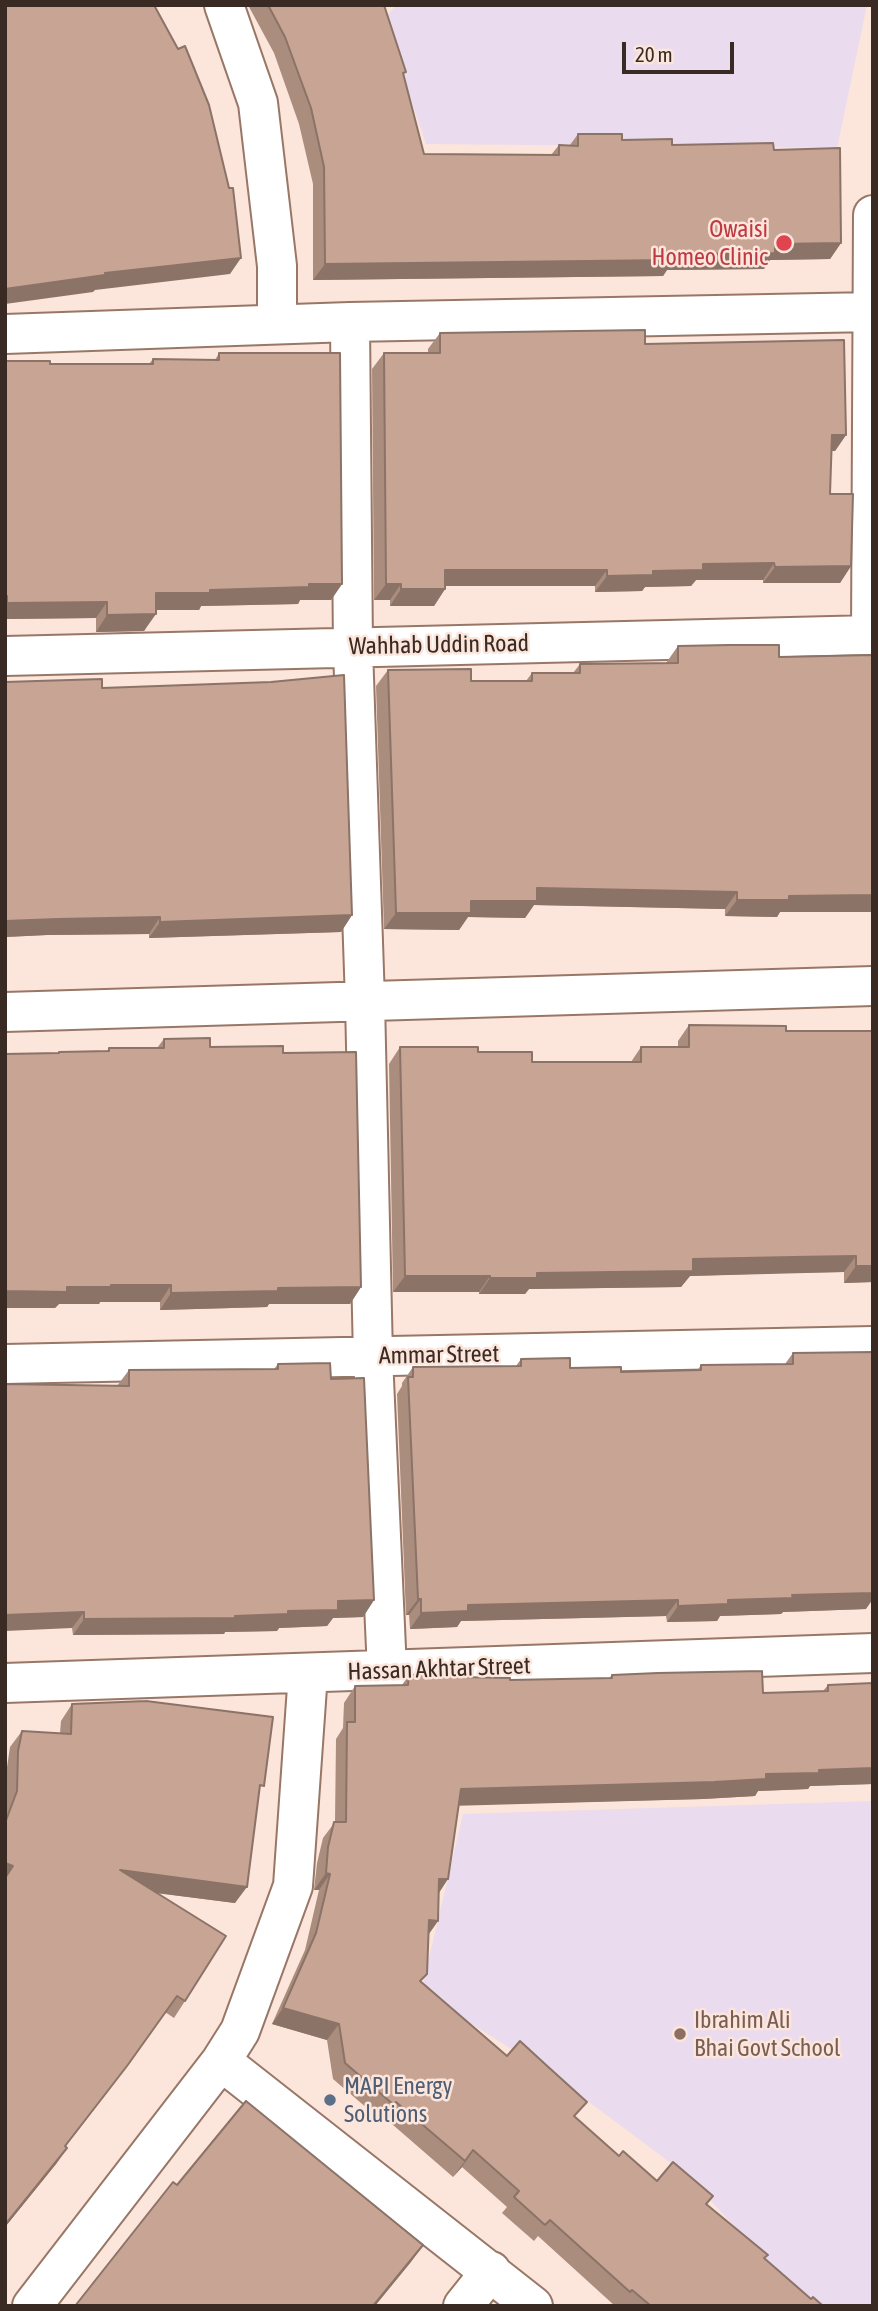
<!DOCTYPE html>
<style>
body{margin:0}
#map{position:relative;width:878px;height:2311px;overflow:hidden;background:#fce5db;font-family:"Asap Condensed",sans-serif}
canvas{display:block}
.frame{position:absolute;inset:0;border:7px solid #392b24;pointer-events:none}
.scale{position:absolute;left:622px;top:42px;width:112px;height:32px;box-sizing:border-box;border:4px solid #392b24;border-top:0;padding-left:9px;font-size:21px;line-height:24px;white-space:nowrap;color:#392b24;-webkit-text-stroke:5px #fce5db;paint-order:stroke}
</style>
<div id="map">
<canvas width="878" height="2311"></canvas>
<div class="frame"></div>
<div class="scale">20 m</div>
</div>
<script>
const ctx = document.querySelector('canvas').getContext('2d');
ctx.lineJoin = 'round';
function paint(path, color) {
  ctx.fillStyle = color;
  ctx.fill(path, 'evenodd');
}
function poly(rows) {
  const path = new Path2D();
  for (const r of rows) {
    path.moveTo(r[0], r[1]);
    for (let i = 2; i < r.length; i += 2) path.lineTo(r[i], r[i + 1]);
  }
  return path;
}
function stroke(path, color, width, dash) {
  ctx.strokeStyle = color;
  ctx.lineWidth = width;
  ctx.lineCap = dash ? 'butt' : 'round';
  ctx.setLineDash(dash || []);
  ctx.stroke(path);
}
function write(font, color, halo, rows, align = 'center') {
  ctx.font = font + ' "Asap Condensed",sans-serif';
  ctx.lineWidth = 5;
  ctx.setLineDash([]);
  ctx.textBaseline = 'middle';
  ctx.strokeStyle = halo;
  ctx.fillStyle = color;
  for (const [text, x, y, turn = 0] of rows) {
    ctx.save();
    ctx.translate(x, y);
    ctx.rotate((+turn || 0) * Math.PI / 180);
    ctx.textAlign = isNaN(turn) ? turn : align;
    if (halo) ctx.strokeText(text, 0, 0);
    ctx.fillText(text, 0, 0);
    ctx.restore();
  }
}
paint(poly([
 [396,5,867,5,837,148,426,144,384,20],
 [873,1801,873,2306,808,2306,687,2175,554,2076,421,1992,463,1814]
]), '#eadbee');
const minor = poly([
 [224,5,258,103,277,266,277,324],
 [350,322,353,648,365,1001,373,1357,387,1671],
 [5,334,350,322,873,312],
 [871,635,873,215],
 [5,656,873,635],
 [5,1012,873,986],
 [5,1364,873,1346],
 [5,1683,873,1653],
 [221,2061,533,2306],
 [32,2306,221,2061,240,2031,293,1886,308,1673],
 [463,2306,491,2271]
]);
stroke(minor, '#987767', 42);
stroke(minor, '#fff', 38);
paint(poly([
 [248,5,384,5,424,154,551,155,559,145,570,145,578,134,672,145,774,150,841,243,830,259,770,260,764,269,667,270,663,276,313,280,313,184,299,124,274,53],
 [440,333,645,344,846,435,835,451,831,451,830,494,851,566,840,583,763,583,763,580,696,580,691,586,645,587,642,591,595,592,595,586,445,586,445,589,434,606,390,606,390,600,374,600,372,369,384,353,428,353,428,349],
 [219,353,342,584,331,600,300,600,298,604,201,606,199,610,156,610,144,631,96,632,96,618,5,619,5,361,50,364,149,364,153,359,215,360],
 [678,646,780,912,777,917,725,916,725,909,534,905,525,918,468,917,459,930,384,929,376,686,388,670,471,681,526,681,532,673,573,673,580,664,666,663],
 [5,682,102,688,352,915,341,932,149,938,149,934,47,935,5,937],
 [689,1025,786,1031,873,1031,873,1282,844,1283,844,1272,782,1273,690,1276,681,1287,529,1289,525,1294,479,1294,479,1292,393,1292,389,1064,400,1047,478,1052,532,1062,631,1062,641,1047,678,1047,678,1041],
 [164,1039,210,1047,283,1053,361,1287,350,1304,269,1304,267,1307,160,1310,160,1302,100,1302,99,1304,59,1304,55,1308,5,1308,5,1054,58,1053,59,1052,107,1051,109,1048,157,1048],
 [793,1353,866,1609,783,1612,781,1614,720,1616,717,1621,667,1622,666,1616,461,1621,457,1627,410,1629,409,1615,406,1615,397,1394,402,1386,402,1383,413,1367,516,1366,521,1359,570,1368,621,1372,697,1371,701,1365,785,1364],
 [278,1364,331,1379,374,1600,363,1617,333,1618,327,1626,279,1628,277,1631,225,1632,224,1634,73,1635,72,1628,117,1386,129,1370,274,1369],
 [409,1675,458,1677,510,1680,609,1678,612,1675,763,1693,823,1691,828,1685,873,1683,873,1784,810,1786,808,1789,758,1791,755,1796,703,1799,458,1805,438,1893,438,1921,428,1935,421,1982,619,2156,657,2181,707,2205,765,2259,811,2299,823,2306,615,2306,538,2236,534,2241,502,2213,507,2207,462,2167,453,2177,385,2118,382,2121,333,2079,327,2040,272,2024,305,1950,319,1890,314,1890,317,1863,323,1838,335,1822,336,1739,343,1728,344,1703,355,1686,402,1685],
 [72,1704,259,1794,235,1903,157,1893,185,2001,174,2018,165,2012,115,2082,66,2146,67,2148,56,2164,5,2227,5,1809,7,1767,10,1747,22,1731,60,1733,61,1721]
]), '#ab8d7e');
paint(poly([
 [841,243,830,259,770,260,764,269,667,270,663,276,313,280,325,264,674,254,775,244],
 [241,258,230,274,95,290,93,292,5,304,5,289,105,273],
 [832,435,846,435,835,451,820,451],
 [774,563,763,580,696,580,691,586,645,587,642,591,595,592,607,576,703,564],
 [851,566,840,583,763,583,775,567],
 [445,570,607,570,595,586,434,586],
 [309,584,342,584,331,600,300,600,298,604,201,606,199,610,144,610,156,593],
 [386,584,401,584,390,600,374,600],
 [401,589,445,589,434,606,390,606],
 [107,602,96,618,5,619,5,606,7,603],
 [156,614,144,631,96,632,107,615],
 [537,888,737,892,725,909,534,905,525,918,468,917,459,930,384,929,396,913,471,901],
 [873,895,873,912,780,912,777,917,725,916,737,900,789,896],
 [352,915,341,932,149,938,160,922],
 [160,917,149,934,47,935,5,937,5,921,58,919],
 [856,1256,844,1272,690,1276,681,1287,529,1289,525,1294,479,1294,490,1278,537,1273,693,1259],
 [856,1266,873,1266,873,1282,844,1283],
 [405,1276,490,1276,479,1292,393,1292],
 [111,1285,171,1285,160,1302,100,1302,99,1304,59,1304,55,1308,5,1308,5,1291],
 [361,1287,350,1304,269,1304,267,1307,160,1310,171,1293,278,1288],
 [873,1593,873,1599,866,1609,783,1612,781,1614,720,1616,717,1621,667,1622,678,1606,728,1600,792,1595],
 [418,1599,421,1599,409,1615,406,1615],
 [374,1600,363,1617,333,1618,327,1626,279,1628,277,1631,225,1632,224,1634,73,1635,84,1619,235,1616,288,1611,338,1601],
 [678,1600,666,1616,461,1621,457,1627,410,1629,421,1613,468,1605],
 [84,1612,72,1628,5,1631,5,1615],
 [873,1768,873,1784,810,1786,808,1789,758,1791,755,1796,703,1799,449,1806,461,1789,766,1774,819,1770],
 [5,1863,13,1866,5,1877],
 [120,1870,247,1887,235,1903,109,1887],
 [326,1873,330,1874,319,1890,314,1890],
 [439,1879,448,1879,437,1896],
 [429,1920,438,1921,426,1938],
 [177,1996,115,2082,53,2162],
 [283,2008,339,2024,327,2040,272,2024],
 [67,2148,56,2164,5,2227,5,2225],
 [473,2150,462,2167,453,2177,465,2161],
 [423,2245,411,2262,375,2306,373,2306]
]), '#8b7367');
const building = poly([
 [5,5,154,5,178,49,185,46,209,105,229,188,233,188,241,258,105,273,105,275,5,289,5,5],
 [268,5,384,5,406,72,403,73,424,154,559,155,559,145,578,146,578,134,622,134,622,140,672,139,672,145,773,143,774,150,840,148,841,243,775,244,775,253,674,254,674,260,325,264,324,167,311,108,285,37,268,5],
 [645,330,645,344,844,340,846,435,832,435,830,494,853,494,851,566,775,567,774,563,703,564,703,570,653,571,653,575,607,576,607,570,445,570,445,589,401,589,401,584,386,584,384,353,440,353,440,333,645,330],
 [219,353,340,353,342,584,309,584,309,587,210,590,210,593,156,593,156,614,107,615,107,602,7,603,7,596,5,596,5,361,50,361,50,364,153,364,153,359,219,360,219,353],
 [729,645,779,645,779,657,873,655,873,895,789,896,789,900,737,900,737,892,537,888,537,901,471,901,471,913,396,913,388,670,471,669,471,681,532,681,532,673,580,673,580,664,678,663,678,646,729,645],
 [344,675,352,915,160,922,160,917,58,919,5,921,5,682,102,679,102,688,271,682,344,675],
 [689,1025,786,1026,786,1031,873,1031,873,1266,856,1266,856,1256,794,1257,693,1259,693,1271,537,1273,537,1278,490,1278,490,1276,405,1276,400,1047,478,1047,478,1052,532,1052,532,1062,641,1062,641,1047,689,1047,689,1025],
 [210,1038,210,1047,283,1046,283,1053,356,1052,361,1287,278,1288,278,1291,171,1293,171,1285,111,1285,111,1287,67,1287,67,1292,5,1291,5,1054,59,1053,59,1052,109,1051,109,1048,164,1048,164,1039,210,1038],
 [873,1352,873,1593,792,1595,793,1598,728,1600,728,1604,678,1606,678,1600,468,1605,468,1611,421,1613,421,1599,418,1599,408,1377,413,1377,413,1367,521,1366,521,1359,570,1358,570,1368,621,1367,621,1372,701,1370,701,1365,793,1364,793,1353,873,1352],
 [330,1363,331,1379,364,1378,374,1600,338,1601,338,1610,288,1611,288,1614,235,1616,235,1618,84,1619,84,1612,5,1615,5,1384,129,1386,129,1370,278,1369,278,1364,330,1363],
 [762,1671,763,1693,828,1691,828,1685,873,1683,873,1768,819,1770,819,1773,766,1774,766,1779,714,1782,461,1789,448,1879,439,1879,438,1921,429,1920,427,1974,420,1981,507,2056,520,2041,545,2064,587,2102,574,2116,619,2156,623,2151,657,2181,673,2162,713,2196,706,2204,768,2255,764,2258,811,2299,813,2297,823,2306,651,2306,632,2290,630,2292,550,2220,545,2225,514,2197,519,2191,473,2150,465,2161,396,2102,394,2105,345,2063,339,2024,283,2008,316,1933,330,1874,326,1873,328,1847,334,1822,346,1822,347,1722,355,1722,355,1686,408,1685,409,1675,458,1673,458,1677,510,1678,510,1680,612,1678,612,1675,658,1673,762,1671],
 [146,1701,273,1717,264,1786,260,1785,247,1887,120,1870,226,1936,185,2001,177,1996,127,2066,65,2146,67,2148,5,2225,5,1878,13,1866,5,1863,5,1823,17,1791,18,1751,22,1731,71,1734,72,1704,146,1701],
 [246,2101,423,2245,373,2306,75,2306,173,2182,177,2185,246,2101]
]);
paint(building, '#c7a493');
stroke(building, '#8b7367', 2);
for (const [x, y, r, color] of [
 [784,243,9,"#e0444e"],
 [680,2034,7,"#8d6e63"],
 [330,2100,7,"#5c6f8a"]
]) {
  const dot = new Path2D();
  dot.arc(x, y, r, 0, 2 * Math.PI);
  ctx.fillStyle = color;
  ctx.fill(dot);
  stroke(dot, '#fce5db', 2.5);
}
write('24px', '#be3a42', '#fce5db', [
 ["Owaisi",768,229],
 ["Homeo Clinic",768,257]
], 'right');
write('24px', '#392b24', '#fce5db', [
 ["Wahhab Uddin Road",439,645,-1],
 ["Ammar Street",439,1355,-1],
 ["Hassan Akhtar Street",439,1669,-2]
]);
write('24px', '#785e54', '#fce5db', [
 ["Ibrahim Ali",694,2020],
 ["Bhai Govt School",694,2048]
], 'left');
write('24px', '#4e5e75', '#fce5db', [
 ["MAPI Energy",344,2086],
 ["Solutions",344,2114]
], 'left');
</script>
